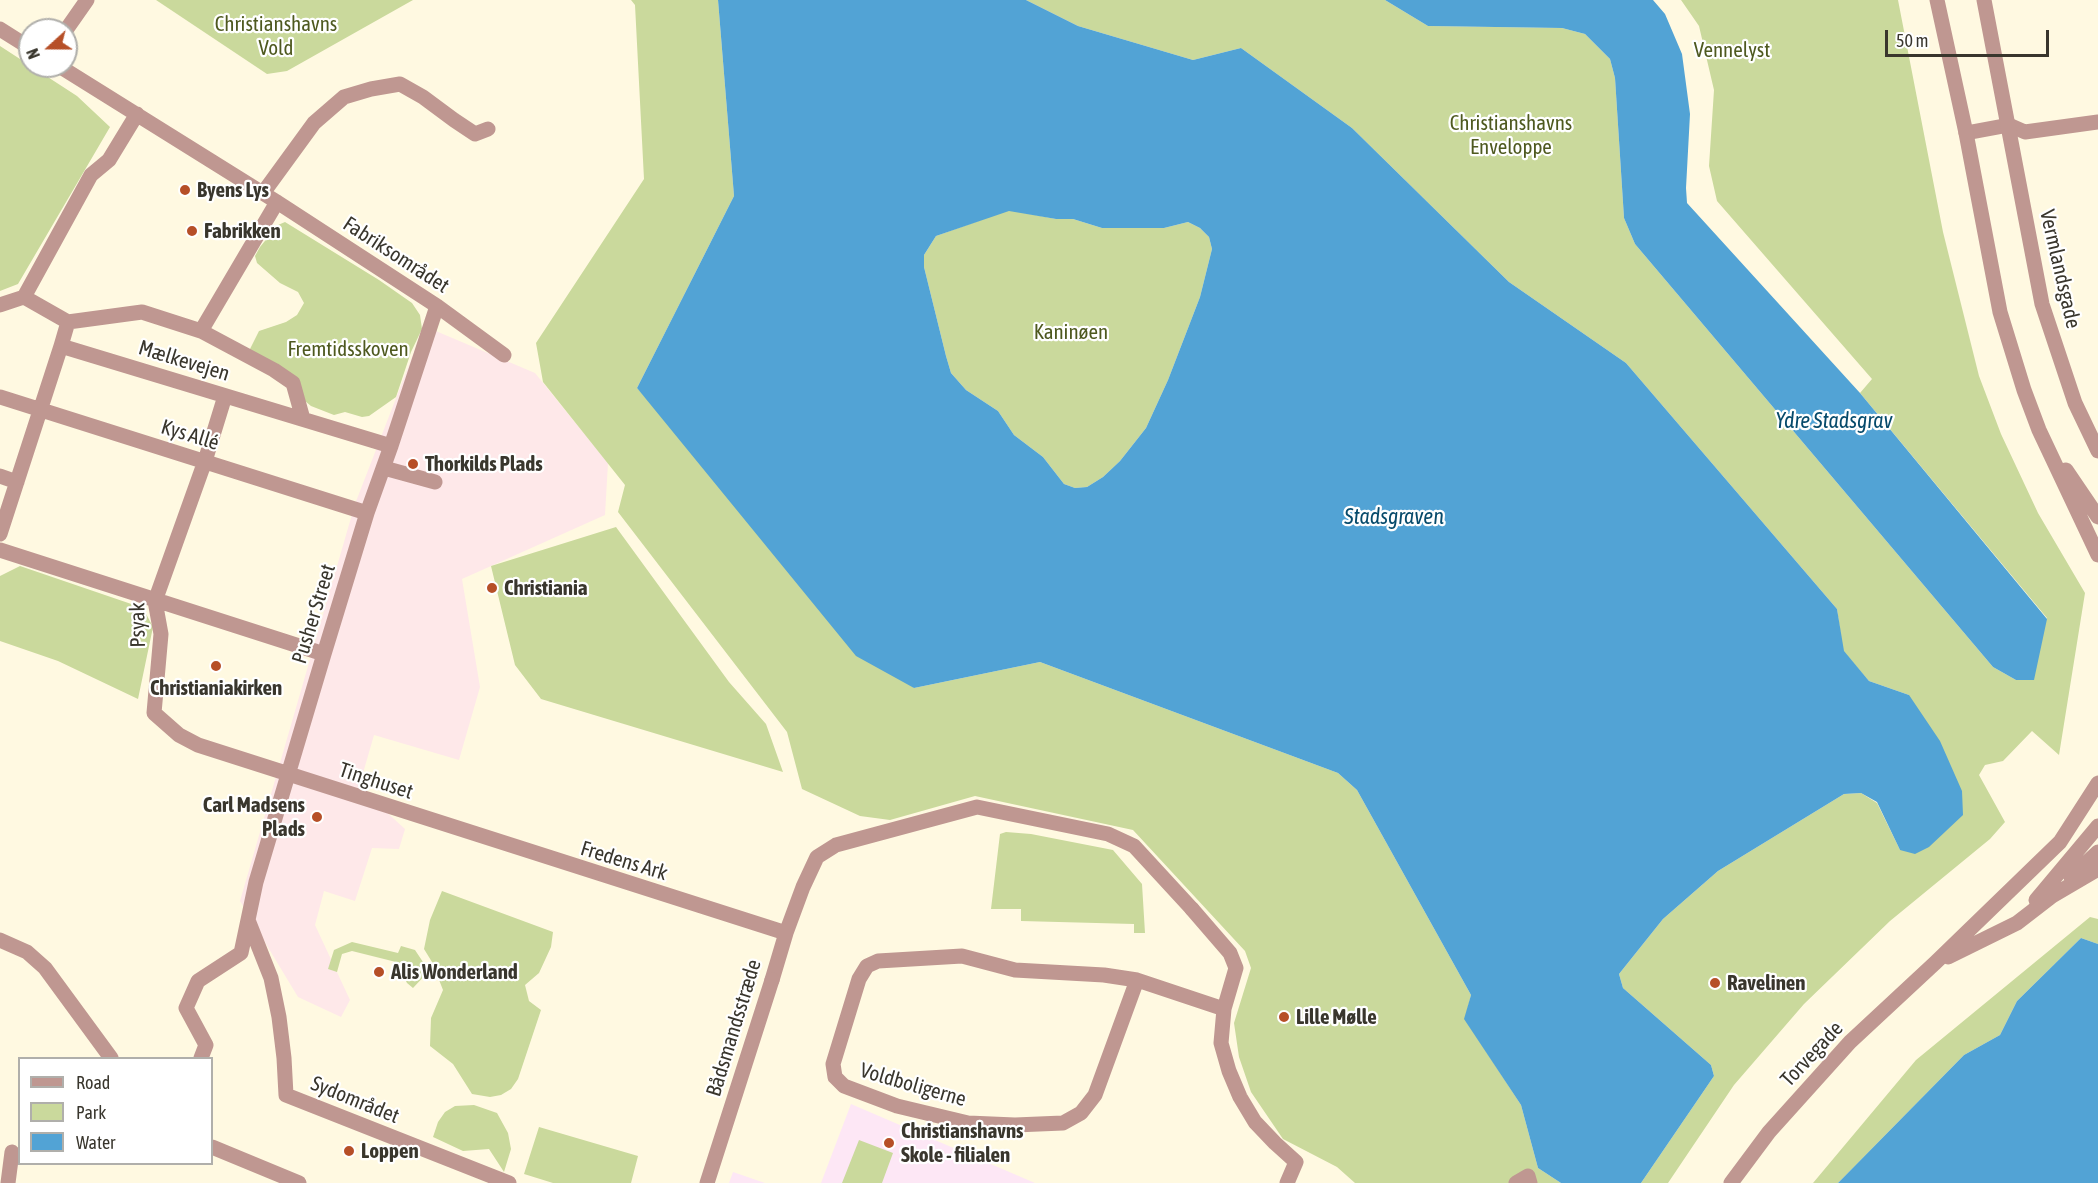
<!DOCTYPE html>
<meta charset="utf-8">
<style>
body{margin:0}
#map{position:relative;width:2098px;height:1183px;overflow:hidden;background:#fff9e1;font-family:"Asap Condensed",sans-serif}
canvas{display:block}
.legend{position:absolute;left:18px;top:1057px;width:195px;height:108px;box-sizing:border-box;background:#fff;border:2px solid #b0afab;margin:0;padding:8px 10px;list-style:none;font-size:18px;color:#39362d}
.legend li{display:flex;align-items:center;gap:12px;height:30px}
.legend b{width:30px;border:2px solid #b0afab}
.north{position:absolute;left:18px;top:18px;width:60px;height:60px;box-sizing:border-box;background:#fff;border:2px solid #b0afab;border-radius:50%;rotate:249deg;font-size:16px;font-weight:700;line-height:24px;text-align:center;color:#39362d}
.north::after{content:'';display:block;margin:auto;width:21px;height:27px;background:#b64f27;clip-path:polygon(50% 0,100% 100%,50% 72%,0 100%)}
.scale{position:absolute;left:1885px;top:30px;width:164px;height:27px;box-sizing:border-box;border:3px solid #39362d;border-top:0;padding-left:8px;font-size:18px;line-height:21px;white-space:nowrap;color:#39362d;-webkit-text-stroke:4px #fff;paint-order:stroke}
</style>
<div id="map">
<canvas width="2098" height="1183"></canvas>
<ul class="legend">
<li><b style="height:8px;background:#bf9791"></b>Road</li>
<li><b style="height:16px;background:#cad99c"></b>Park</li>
<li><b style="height:16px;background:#52a3d5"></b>Water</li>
</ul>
<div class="north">N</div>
<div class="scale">50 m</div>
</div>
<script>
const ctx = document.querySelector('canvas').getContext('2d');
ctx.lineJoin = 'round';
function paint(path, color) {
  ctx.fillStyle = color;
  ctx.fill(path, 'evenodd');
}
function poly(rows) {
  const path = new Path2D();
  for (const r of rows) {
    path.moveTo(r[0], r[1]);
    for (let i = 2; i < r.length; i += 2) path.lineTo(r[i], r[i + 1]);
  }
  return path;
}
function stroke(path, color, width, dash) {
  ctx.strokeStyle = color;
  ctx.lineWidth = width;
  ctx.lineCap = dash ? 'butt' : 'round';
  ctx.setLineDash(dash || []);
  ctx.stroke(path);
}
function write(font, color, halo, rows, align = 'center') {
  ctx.font = font + ' "Asap Condensed",sans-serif';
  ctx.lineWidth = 4.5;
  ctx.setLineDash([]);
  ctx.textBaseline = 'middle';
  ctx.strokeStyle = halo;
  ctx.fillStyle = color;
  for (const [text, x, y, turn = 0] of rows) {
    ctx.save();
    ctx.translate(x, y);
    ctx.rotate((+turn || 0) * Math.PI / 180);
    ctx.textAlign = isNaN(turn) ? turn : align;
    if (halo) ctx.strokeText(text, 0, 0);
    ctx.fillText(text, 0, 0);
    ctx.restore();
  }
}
paint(poly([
 [424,326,535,373,608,463,605,515,462,579,480,687,459,760,374,735,359,787,405,829,399,849,372,848,355,901,324,891,315,925,350,1000,341,1017,298,997,240,901,355,504]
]), '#fee8e9');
paint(poly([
 [851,1104,1035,1183,821,1183],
 [733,1172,765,1183,729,1183]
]), '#fde7f5');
paint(poly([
 [156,0,413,0,287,71,267,74],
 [631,0,718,0,734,196,637,388,914,688,1040,662,1338,773,1357,790,1471,995,1465,1019,1521,1105,1538,1168,1561,1183,1355,1183,1337,1167,1283,1139,1251,1092,1239,1057,1234,1023,1251,968,1245,951,1133,830,975,796,890,820,860,816,802,789,787,732,618,512,625,485,543,382,536,343,644,179,635,5],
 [1026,0,1385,0,1428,26,1562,28,1585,34,1610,59,1615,78,1624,218,1635,244,1993,667,2016,680,2047,618,1860,393,1872,379,1717,201,1709,166,1714,90,1699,26,1681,0,1898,0,1943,232,1979,376,2001,434,2038,513,2085,593,2059,755,2032,731,2003,761,1985,765,1979,775,2005,822,1990,839,1890,921,1804,1004,1734,1085,1668,1183,1641,1183,1714,1076,1711,1065,1623,988,1619,974,1663,919,1718,871,1844,794,1861,793,1877,803,1900,850,1909,695,1869,681,1843,651,1837,609,1626,363,1509,282,1352,128,1241,48,1193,60,1078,26],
 [0,46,77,96,110,127,18,284,0,291],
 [1009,210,1056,219,1073,219,1102,228,1164,228,1188,222,1200,228,1209,237,1212,249,1200,297,1168,380,1146,428,1120,461,1103,477,1087,487,1075,488,1064,484,1043,457,1014,435,998,411,966,390,951,373,946,356,924,267,924,255,936,236],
 [285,222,379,280,412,303,420,315,422,329,411,352,396,397,369,416,362,417,345,412,334,415,311,406,248,353,259,331,286,322,297,315,304,303,298,292,280,283,257,263,255,256,260,247,278,225],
 [616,527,729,682,766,724,783,772,541,699,515,665,491,566],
 [20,566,143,608,153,627,138,699,58,661,0,641,0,576],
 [1006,832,1031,834,1113,850,1142,884,1145,933,1134,933,1134,924,1021,921,1021,909,991,909,1000,834],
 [442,891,553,932,551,947,539,973,525,985,529,1001,541,1010,518,1079,511,1089,501,1095,490,1097,472,1094,453,1064,430,1046,431,1018,443,990,432,962,424,949,430,920],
 [2090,917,2098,919,2098,944,2081,938,2017,1001,2000,1035,1964,1055,1838,1183,1813,1183,1916,1060],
 [352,942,398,953,401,946,415,950,429,971,413,988,407,983,396,962,352,951,342,954,337,972,328,969,334,950],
 [474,1105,497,1113,508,1133,511,1149,504,1172,489,1149,463,1151,433,1137,438,1122,445,1112,455,1106],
 [539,1127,638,1156,631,1183,553,1183,524,1174],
 [859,1140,893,1153,882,1183,842,1183]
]), '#cad99c');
paint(poly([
 [718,0,1026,0,1078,26,1193,60,1241,48,1352,128,1509,282,1626,363,1837,609,1844,651,1869,681,1909,695,1940,741,1962,791,1963,815,1929,847,1915,854,1900,850,1877,802,1861,793,1844,794,1718,871,1663,919,1619,974,1623,988,1711,1065,1714,1076,1641,1183,1561,1183,1538,1168,1521,1105,1464,1019,1471,995,1357,790,1338,773,1040,662,914,688,856,656,637,388,734,196],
 [1009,211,1056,219,1073,219,1102,228,1164,228,1188,222,1200,228,1209,237,1212,249,1200,297,1168,380,1146,428,1120,461,1103,477,1087,487,1075,488,1064,484,1043,457,1014,435,998,411,966,390,951,373,946,356,924,267,924,255,936,236],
 [1385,0,1653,0,1665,14,1682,54,1690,114,1686,188,1687,203,1860,393,2047,619,2034,680,2016,680,1993,667,1635,244,1624,218,1615,78,1610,59,1585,34,1562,28,1428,26],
 [2081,938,2098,944,2098,1183,1838,1183,1964,1055,2000,1035,2017,1001]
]), '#52a3d5');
stroke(poly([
 [0,29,30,48],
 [66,30,87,0],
 [59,66,277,202,437,306,504,355],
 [263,193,314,123,344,97,371,89,400,84,423,97,454,120,475,134,488,129],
 [24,297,91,175,109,160,137,114],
 [0,305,24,297,68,322,61,346,391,446,367,513,324,654,256,882,241,953,198,981,186,1008,206,1045,201,1058],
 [68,322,142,312,201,331,274,370,293,383,303,419],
 [201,331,277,202],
 [225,396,205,461,155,601,161,634,154,713,179,735,198,745,786,933],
 [0,397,367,513],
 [391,446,437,306],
 [384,468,435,482],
 [0,476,17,482],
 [0,534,61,346],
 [0,550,324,654],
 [248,920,271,978,279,1017,284,1058,286,1095,509,1183],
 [772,980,786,933,803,887,817,857,836,845,977,807,1108,834,1134,846,1192,909],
 [1516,1183,1528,1176,1530,1183]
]), '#bf9791', 15);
stroke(poly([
 [1966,133,2009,125,2025,132,2098,122],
 [1192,909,1230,953,1236,968,1224,1009,1221,1043,1229,1071,1240,1097,1255,1122,1275,1143,1296,1162,1287,1183],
 [1137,980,1095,1095,1081,1113,1063,1123,1015,1125,968,1123,897,1106,844,1086,835,1077,833,1064,859,979,867,966,878,961,962,956,1015,970,1104,975,1137,980,1224,1009],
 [8,1183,12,1152],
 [707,1183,772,980]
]), '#bf9791', 15);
stroke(poly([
 [1937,0,1966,133,2000,312,2024,390,2039,430,2098,555],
 [1984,0,2042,304,2075,403,2098,451],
 [2066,470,2098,517],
 [2071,877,2098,852],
 [2036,900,2098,826],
 [0,940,27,952,45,968,111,1058],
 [1948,957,2017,923,2052,896,2098,869],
 [212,1147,299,1183],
 [1731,1183,1769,1132,1850,1042,1935,963,2060,842,2098,783]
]), '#bf9791', 15);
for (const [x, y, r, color] of [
 [185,190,6,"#b64f27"],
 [192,231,6,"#b64f27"],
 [413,464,6,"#b64f27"],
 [492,588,6,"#b64f27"],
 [216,666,6,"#b64f27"],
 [317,817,6,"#b64f27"],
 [379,972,6,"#b64f27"],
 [1715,983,6,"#b64f27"],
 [1284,1017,6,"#b64f27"],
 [889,1143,6,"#b64f27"],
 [349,1151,6,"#b64f27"]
]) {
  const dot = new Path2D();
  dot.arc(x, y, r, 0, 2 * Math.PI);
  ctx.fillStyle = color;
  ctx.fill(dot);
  stroke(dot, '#fff', 2);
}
write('21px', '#4e591f', '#fff', [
 ["Christianshavns",276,24],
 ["Vold",276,48],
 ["Vennelyst",1732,50],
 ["Christianshavns",1511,123],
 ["Enveloppe",1511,147],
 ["Kaninøen",1071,332],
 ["Fremtidsskoven",348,349]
]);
write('bold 21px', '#39362d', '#fff', [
 ["Byens Lys",197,190],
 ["Fabrikken",204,231],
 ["Thorkilds Plads",425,464],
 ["Christiania",504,588],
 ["Christianiakirken",216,688,"center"],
 ["Carl Madsens",305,805,"right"],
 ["Plads",305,829,"right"],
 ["Alis Wonderland",391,972],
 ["Ravelinen",1727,983],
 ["Lille Mølle",1296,1017],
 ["Christianshavns",901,1131],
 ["Skole - filialen",901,1155],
 ["Loppen",361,1151]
], 'left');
write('21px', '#39362d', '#fff', [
 ["Fabriksområdet",396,255,33],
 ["Vermlandsgade",2060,269,77],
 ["Mælkevejen",184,361,17],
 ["Kys Allé",190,435,17],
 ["Pusher Street",314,614,-73],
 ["Psyak",138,625,-91],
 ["Tinghuset",376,781,18],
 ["Fredens Ark",624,861,17],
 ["Bådsmandsstræde",734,1028,-73],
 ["Torvegade",1812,1054,-47],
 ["Voldboligerne",913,1085,16],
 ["Sydområdet",355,1100,22]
]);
write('italic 22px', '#064a6b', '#fff', [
 ["Ydre Stadsgrav",1834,421],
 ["Stadsgraven",1394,517]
]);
</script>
